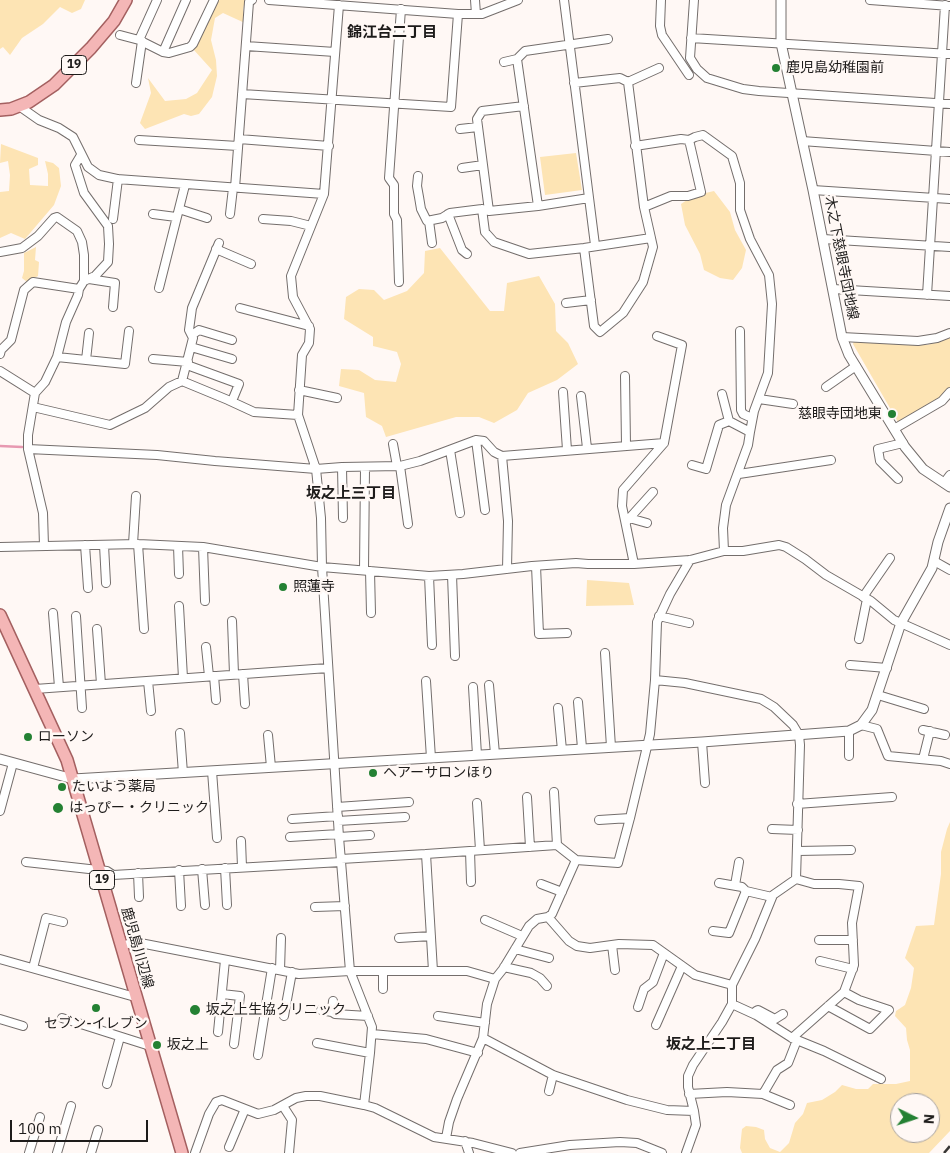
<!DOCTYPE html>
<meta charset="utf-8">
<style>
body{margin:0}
#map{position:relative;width:950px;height:1153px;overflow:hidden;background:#fff8f5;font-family:"IBM Plex Sans",sans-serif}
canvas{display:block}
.north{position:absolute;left:890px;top:1093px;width:50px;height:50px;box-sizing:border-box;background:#fff8f5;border:1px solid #a5a09d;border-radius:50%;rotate:94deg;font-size:14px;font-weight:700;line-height:20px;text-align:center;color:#1d1b1a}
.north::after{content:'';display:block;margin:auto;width:18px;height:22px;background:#248133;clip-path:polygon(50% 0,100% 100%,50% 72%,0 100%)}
.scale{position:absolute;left:10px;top:1120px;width:138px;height:22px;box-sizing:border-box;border:2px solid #1d1b1a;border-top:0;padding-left:6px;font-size:15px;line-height:18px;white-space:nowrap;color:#1d1b1a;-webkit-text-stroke:4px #fff8f5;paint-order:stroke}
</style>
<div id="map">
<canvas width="950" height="1153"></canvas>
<div class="north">N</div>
<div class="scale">100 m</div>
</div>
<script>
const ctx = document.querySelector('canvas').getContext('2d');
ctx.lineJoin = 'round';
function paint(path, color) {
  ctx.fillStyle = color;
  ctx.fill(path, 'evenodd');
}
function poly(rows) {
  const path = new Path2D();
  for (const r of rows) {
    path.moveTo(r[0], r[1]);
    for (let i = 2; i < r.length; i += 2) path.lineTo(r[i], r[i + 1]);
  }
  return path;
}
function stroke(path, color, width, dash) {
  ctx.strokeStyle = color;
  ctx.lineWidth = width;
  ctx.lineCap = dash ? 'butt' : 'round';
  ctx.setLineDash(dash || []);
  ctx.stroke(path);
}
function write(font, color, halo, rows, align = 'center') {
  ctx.font = font + ' "IBM Plex Sans","Noto Sans JP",sans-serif';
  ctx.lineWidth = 5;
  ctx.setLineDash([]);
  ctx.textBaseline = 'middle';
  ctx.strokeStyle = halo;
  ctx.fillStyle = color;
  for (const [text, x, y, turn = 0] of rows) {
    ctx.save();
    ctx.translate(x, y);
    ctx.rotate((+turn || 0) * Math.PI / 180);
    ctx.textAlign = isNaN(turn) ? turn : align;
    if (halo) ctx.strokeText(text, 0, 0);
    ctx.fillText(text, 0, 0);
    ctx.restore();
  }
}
paint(poly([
 [0,0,85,0,81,9,72,13,60,7,43,24,22,38,10,55,3,47,0,49],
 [217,0,245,0,243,10,247,24,223,13,215,18,211,40,216,60,217,76,212,97,199,114,191,116,184,114,145,129,140,123,151,93,148,78,165,101,186,99,197,93,212,70,193,49],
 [1,144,38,158,38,165,29,169,30,185,48,186,48,174,45,161,53,163,59,168,61,186,54,205,25,239,11,233,0,238,0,192,9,191,10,175,8,161,0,163],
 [576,153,582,190,545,195,540,157],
 [714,191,730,212,735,230,746,250,742,268,733,280,720,278,704,270,700,254,685,225,681,204,693,196],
 [36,247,35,260,39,262,38,276,27,282,22,278,24,271,24,253],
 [440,248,490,311,504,311,507,283,539,276,555,304,556,331,568,343,578,364,557,380,528,393,517,410,494,423,479,417,456,417,386,437,382,426,366,417,364,393,339,386,341,369,359,370,375,380,396,382,401,364,397,352,373,346,373,337,344,319,346,297,359,289,374,290,384,300,407,291,424,273,425,251],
 [950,338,950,387,940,398,900,422,898,422,853,344,854,341,927,345],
 [587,580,629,583,634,605,586,606],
 [950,822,950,1131,929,1153,742,1153,740,1148,742,1129,746,1126,756,1127,764,1130,765,1139,770,1148,780,1152,789,1143,795,1123,803,1114,807,1103,822,1100,835,1092,842,1085,856,1089,868,1089,873,1084,896,1084,910,1081,910,1050,907,1040,906,1028,895,1016,896,1011,905,1005,911,988,914,968,905,958,916,926,934,925,941,874,941,852,947,829],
 [900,1103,930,1103,930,1133,900,1133]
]), '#fde4b4');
stroke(poly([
 [0,446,22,447]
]), '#e799b1', 2.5);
const minor = poly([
 [157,0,139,40,163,52,186,0],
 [269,0,458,14,482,14,518,0],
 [475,0,476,14],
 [564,0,595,245],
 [661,0,660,26,662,35,689,75],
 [694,0,690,58,697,69,707,78,743,89,759,91,950,104],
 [870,0,950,6],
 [339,5,324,194,291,276,293,297,310,329,309,343,302,355,298,415,316,469,321,518,322,567,339,837,350,971,372,1027,370,1053,364,1105],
 [120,35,139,40],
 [691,38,950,54],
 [246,46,335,52],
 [163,52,169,53,190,47,193,44,214,0],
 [504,62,517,59],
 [628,82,659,68],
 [136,83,142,41],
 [242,94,451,107,458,14],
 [19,106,39,120,59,128,73,137,88,167,99,175,117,179,324,194],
 [460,129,478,127],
 [239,139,329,146],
 [139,140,238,146],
 [802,141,950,152],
 [635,146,681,139,689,140,695,137,703,135,732,156,740,183,740,210,750,239,769,275,772,304,768,373,754,411,750,432],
 [81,155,75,165,84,193,108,226,109,244,108,262,95,276,84,281],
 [462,168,483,165],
 [418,176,417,186,419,197,421,209,427,221,442,218,450,213,482,209,489,211,538,206,589,198],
 [235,188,249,2,252,0],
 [813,190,950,199],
 [538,206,517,59,525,51,608,39],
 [644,207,671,196,688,196,701,192,689,140],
 [179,209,207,218],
 [482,209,485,232,494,242,529,254,584,248,651,238,644,207,628,82,620,78,574,83],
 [489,211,477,119,482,111,524,106],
 [153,214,176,217],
 [230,214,233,188],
 [448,214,462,250,467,254],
 [113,219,118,179],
 [263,219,291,221,311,226],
 [429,221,432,243],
 [823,239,950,247],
 [584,248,594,326,600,332,623,313,643,282,653,247,651,238],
 [216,249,251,264],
 [0,252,22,248,38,236,54,218,57,217,77,231,82,242,84,255,84,281,79,289,78,295,66,322,57,357,45,382,35,393,28,435,28,449,43,513,44,546],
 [89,279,115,283,113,307],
 [399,282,397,220,394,214,394,185,389,178,401,9],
 [159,288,185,185],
 [833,289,950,296],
 [927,295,945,5],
 [566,303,591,300],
 [240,308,309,326],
 [740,331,741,410,743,414,752,418],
 [192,335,199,330,232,340],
 [842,337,918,341,937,338,950,333],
 [191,347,232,359],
 [0,354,1,350,11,340,24,290,33,282,79,289],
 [57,357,125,364,129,331],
 [153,359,188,362],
 [86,360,89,333],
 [187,365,239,384,232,401],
 [0,371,35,393],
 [625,376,626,445],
 [182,381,228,400,254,412,298,415],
 [826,387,856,366],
 [299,390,337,398],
 [563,392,567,450],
 [722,394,729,421],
 [581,396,587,448],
 [759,399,793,404],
 [33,407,110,425,145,408,169,387,182,381,193,338,189,330,192,308,219,243],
 [894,429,942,401,950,392],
 [476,440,485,510],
 [393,444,397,466],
 [28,449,157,455,215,461,316,469,342,467,400,466,420,461,476,440,484,441,494,452,502,456,664,443],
 [450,450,460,513],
 [502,456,508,521,507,569],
 [692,465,706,469,719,425,729,421,750,432,748,445,726,505,723,528,724,551],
 [400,466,408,524],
 [342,467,343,518],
 [739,474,831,460],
 [898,479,880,461,878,449,903,443],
 [944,483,950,475],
 [629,518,647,523],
 [626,522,653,492],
 [133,544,136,496],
 [138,544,144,629],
 [85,545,88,588],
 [104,545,106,583],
 [178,546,179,574],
 [0,547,138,544,203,547,322,567,429,576,463,574,532,566,576,563,588,564,634,564,690,560,724,551,743,551,779,545,786,547,805,559,826,575,871,601,894,620,950,645],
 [203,547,205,601],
 [934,561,950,570],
 [634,564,622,506,623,490,664,443,682,345,657,336],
 [536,566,539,634,567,633],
 [364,570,365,468],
 [370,571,371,613],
 [452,575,455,656],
 [429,576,432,645],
 [863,597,890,558],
 [179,606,183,678],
 [53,613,59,687],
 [76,616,82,708],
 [659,616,689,623],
 [232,621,234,674],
 [97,629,101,684],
 [859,639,867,599],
 [206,647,209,676],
 [605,653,611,747],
 [850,665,887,668],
 [243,674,245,704],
 [214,676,216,700],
 [655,680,685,683,761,699,774,707,793,725,799,735,800,745,796,879,773,895,755,939,732,985,732,1004,722,1022,693,1065,688,1076,688,1087,694,1111,696,1125,686,1153],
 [148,681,151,711],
 [426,681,431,758],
 [489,685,495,754],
 [473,687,477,755],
 [35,689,328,668],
 [878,695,924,709],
 [578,702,582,748],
 [558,708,562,750],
 [861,725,877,729,888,756,941,761,950,764],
 [923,730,945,735],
 [849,731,849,756],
 [180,733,183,773],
 [268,735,271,767],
 [702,742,705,783],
 [923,759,930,731],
 [212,771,217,838],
 [554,792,557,845],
 [527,797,530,847],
 [477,803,480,850],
 [797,804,892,797],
 [337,807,409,802],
 [0,811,13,763],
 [292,819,338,816],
 [599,820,630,818],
 [338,821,405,817],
 [772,829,798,830],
 [290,837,339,834],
 [339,837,370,835],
 [241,841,242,867],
 [470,851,471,882],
 [798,851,851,850],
 [426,854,557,845,576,860],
 [341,859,426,854,433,971],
 [26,862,107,871,113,875,341,862],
 [225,868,227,905],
 [202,869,205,905],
 [179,870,181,906],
 [138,873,139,897],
 [719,883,742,887,746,891,772,897],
 [541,884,562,892],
 [735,885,739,862],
 [315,907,345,906],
 [548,917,569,941,577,946,590,948,619,944,653,945,695,975,732,985],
 [485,920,522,936],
 [713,931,729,933,746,891],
 [399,938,431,936],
 [819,940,853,940],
 [612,945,615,970],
 [121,946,135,942,299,974,350,971,467,971,495,979],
 [515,949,549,958],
 [0,959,135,997],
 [820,961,853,969],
 [504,967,531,973,540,978,547,986],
 [33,968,46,918,63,922],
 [280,970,281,938],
 [383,989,383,971],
 [222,994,240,996,234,1044],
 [732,1004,756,1015,792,1038,824,1051,881,1079],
 [828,1006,870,1029,889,1010,859,1000,844,992],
 [638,1007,644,989,653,982,664,953],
 [321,1010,332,1012,335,1014,368,1016],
 [756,1011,758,1010,775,1019,783,1014],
 [332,1012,333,1001],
 [284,1016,292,972],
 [438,1016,485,1023],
 [62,1018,150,1046],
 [0,1019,23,1026],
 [656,1025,682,966],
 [218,1032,225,960],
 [372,1034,426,1039,478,1053],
 [483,1038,553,1075,627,1100,667,1110,694,1111],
 [792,1038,844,992,854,965,852,923,859,886,839,884,814,884,796,879],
 [317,1043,370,1053],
 [258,1055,272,968],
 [107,1084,120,1037],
 [549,1091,553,1075],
 [689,1094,727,1092,763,1094,777,1070,788,1063,797,1040],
 [763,1094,790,1105],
 [283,1106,292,1120,289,1153],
 [446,1138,449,1122,457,1099,483,1038,487,1004,495,979,503,969,529,926,537,919,548,917,552,914,576,860,618,863,630,818,650,734,655,680,657,622,670,594,690,560],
 [465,1141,469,1153],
 [229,1147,245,1109],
 [29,1153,40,1117],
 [57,1153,71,1106],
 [91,1153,98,1130],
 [195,1153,209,1114,216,1102,222,1100,258,1114,274,1110,296,1098,306,1096,320,1096,364,1105,375,1108,434,1137,473,1143,512,1153],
 [520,1153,570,1145,620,1142,637,1143,662,1153]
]);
const tertiary = poly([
 [781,0,781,43,813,190,842,337,849,355,905,447,923,469,950,487],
 [0,759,73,779,702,742,849,731,861,725,872,710,901,623,932,568,938,542,950,508]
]);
const primary = poly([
 [0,110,11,109,29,102,54,85,91,48,114,21,126,0],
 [0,615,67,760,182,1153]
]);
stroke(minor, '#746e6c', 10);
stroke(tertiary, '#746e6c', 11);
stroke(primary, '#a46060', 14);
stroke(minor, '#fff', 8);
stroke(tertiary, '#fff', 9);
stroke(primary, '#f4b6b6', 11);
stroke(poly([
 [944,1153,950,1146]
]), '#393735', 2.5, [9, 9]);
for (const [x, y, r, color] of [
 [776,68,5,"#248133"],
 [892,414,5,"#248133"],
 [283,587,5,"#248133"],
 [28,737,5,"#248133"],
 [373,773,5,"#248133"],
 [62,787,5,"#248133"],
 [58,808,6,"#248133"],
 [96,1008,5,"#248133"],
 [195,1010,6,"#248133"],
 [157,1045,5,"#248133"]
]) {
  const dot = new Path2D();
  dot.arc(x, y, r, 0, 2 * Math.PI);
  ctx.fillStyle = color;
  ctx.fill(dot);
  stroke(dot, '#fff8f5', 2);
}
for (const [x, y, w] of [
 [74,65,25],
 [102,880,25]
]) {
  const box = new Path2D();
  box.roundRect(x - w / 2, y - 9.5, w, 19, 4);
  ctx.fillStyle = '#fff8f5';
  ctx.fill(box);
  stroke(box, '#1d1b1a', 1);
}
write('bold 12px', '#1d1b1a', null, [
 ["19",74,65],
 ["19",102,880]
]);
write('14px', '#1d1b1a', '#fff8f5', [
 ["鹿児島幼稚園前",786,68],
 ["慈眼寺団地東",882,414,"right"],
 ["照蓮寺",293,587],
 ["ローソン",38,737],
 ["ヘアーサロンほり",383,773],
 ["たいよう薬局",72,787],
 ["はっぴー・クリニック",69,808],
 ["坂之上生協クリニック",206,1010],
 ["セブン-イレブン",96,1024,"center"],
 ["坂之上",167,1045]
], 'left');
write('14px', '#1d1b1a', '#fff8f5', [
 ["木之下慈眼寺団地線",841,258,79],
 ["鹿児島川辺線",137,948,74]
]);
write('bold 15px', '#1d1b1a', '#fff8f5', [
 ["錦江台二丁目",392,33],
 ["坂之上三丁目",351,494],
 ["坂之上二丁目",711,1045]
]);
</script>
